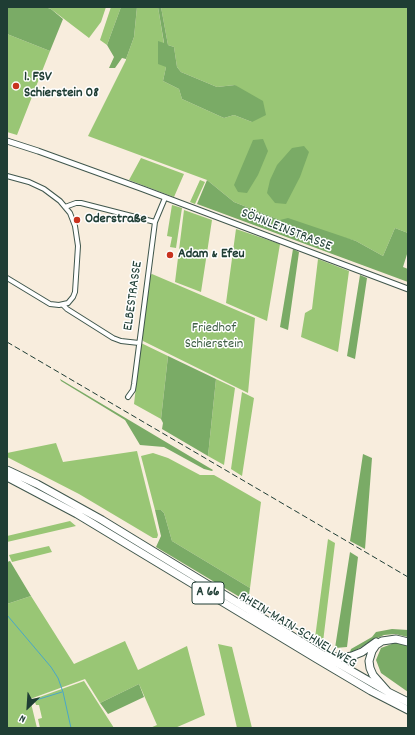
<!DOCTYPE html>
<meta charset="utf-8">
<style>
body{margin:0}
#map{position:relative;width:415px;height:735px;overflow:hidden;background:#f8eddd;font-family:Dekko,sans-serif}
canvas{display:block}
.frame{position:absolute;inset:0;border:8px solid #1f3d34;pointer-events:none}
.north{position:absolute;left:8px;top:687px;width:40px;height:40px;-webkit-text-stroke:3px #fff;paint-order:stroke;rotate:205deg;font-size:11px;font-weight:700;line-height:16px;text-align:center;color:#1f3d34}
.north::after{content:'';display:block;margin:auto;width:14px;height:18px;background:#1f3d34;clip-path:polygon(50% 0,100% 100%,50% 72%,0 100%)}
</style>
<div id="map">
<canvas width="415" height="735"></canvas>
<div class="frame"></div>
<div class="north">N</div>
</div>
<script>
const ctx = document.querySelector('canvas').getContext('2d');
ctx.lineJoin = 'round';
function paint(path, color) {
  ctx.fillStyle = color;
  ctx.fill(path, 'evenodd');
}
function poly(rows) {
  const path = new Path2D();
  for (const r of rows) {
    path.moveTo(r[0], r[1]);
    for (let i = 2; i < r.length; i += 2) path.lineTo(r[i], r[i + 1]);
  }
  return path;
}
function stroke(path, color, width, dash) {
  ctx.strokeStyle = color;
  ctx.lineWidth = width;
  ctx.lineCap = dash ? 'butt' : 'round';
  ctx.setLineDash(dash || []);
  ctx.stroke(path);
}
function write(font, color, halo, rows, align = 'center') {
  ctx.font = font + ' Dekko,sans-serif';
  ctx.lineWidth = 3;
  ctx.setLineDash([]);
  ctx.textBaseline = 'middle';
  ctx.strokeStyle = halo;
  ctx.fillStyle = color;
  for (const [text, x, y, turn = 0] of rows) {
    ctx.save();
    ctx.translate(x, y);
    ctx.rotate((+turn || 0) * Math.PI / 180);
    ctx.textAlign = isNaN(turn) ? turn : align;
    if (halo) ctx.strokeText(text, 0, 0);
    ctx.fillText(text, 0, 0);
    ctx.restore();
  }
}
paint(poly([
 [45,7,106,7,101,22,89,38,51,9],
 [111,7,121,7,107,45,100,40],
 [137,7,158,7,164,44,159,42,166,67,163,81,179,89,182,99,224,118,234,115,252,122,235,85,217,87,181,72,177,67,174,47,168,45,161,7,408,7,408,233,395,228,383,256,356,241,280,220,234,202,207,180,88,136,126,60,126,59,134,37],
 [7,34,50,51,17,135,7,132],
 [141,158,184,174,174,197,129,180],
 [200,180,205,182,195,204,190,202],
 [172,205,182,208,176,248,170,247,172,237,167,236],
 [184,210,212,220,201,292,175,282],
 [236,229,280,244,267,321,226,303],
 [318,259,349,271,338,352,301,337,305,313,312,309],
 [152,274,255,318,248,393,143,341,142,338,150,275],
 [141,343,168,356,161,419,134,404],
 [216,379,235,388,224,465,208,456],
 [242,392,254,398,242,476,231,469],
 [56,443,63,462,137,451,158,535,157,538,153,538,79,494,7,457,7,453],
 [153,453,168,458,200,475,214,475,261,502,250,588,172,541,164,513,161,510,155,510,141,456],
 [70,521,76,526,7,542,7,536],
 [328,539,335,543,323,642,315,638],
 [49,546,52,552,12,562,9,555],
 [31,596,74,664,125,641,138,670,187,646,205,715,175,728,150,728,157,725,139,684,100,703,85,679,30,699,37,728,7,728,7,604],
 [218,644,232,647,252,728,237,728],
 [84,681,114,728,40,728,38,719,42,718,39,705,36,705,34,699]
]), '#99c675');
paint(poly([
 [7,7,45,7,51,9,63,19,50,51,7,34],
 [121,7,137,7,134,37,126,59,122,58,115,68,109,68,114,57,107,45],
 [158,7,161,7,168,45,174,47,177,67,181,72,217,87,235,85,263,101,266,115,252,122,234,115,224,118,182,99,179,89,163,81,166,67,158,64,158,41,164,43],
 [263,139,268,151,258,175,247,193,238,192,234,185,253,140],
 [304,146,309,152,300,177,286,204,275,203,267,193,270,180,277,165,292,148],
 [207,180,234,202,280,220,288,218,356,241,383,256,395,228,408,233,408,251,403,267,408,269,408,282,197,204],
 [293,249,299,252,288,330,280,327],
 [360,275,367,278,355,359,347,356],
 [168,356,216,379,208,456,162,429,163,423,161,419],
 [60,379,213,470,212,471,204,469,164,447,140,445,125,420,61,381],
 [363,454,372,458,365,549,350,541],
 [155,510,161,510,164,513,172,541,250,588,248,602,156,547,161,536],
 [350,552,358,557,347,647,335,648],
 [10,561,31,596,7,604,7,562],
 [392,629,408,630,408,637,395,634,384,635,371,641,353,652,350,652,351,649,372,637,376,632],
 [397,642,408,646,408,692,381,673,376,660,381,648],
 [139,684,144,697,108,714,100,703]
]), '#7aab66');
stroke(poly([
 [7,615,51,667,58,678,63,692,71,728],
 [36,700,62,692]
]), '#49a7c8', 1);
const minor = poly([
 [7,176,29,182,44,189,60,201,70,213,75,226,78,246,75,292,73,297,68,303,59,305,50,304,7,278],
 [65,207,76,203,81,203,155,222],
 [63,305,67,309,113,338,121,341,139,343],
 [128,397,133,390,134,384,155,222,165,198]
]);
const tertiary = poly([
 [7,141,38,151,143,189,408,289]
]);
const motorway = poly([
 [7,470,37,484,102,520,320,653,388,692],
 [7,477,77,514,317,659,371,691,408,710],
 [408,642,396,639,382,641,376,645,372,651,369,661,370,668,373,675,388,692,408,702],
 [326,655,340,658,352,656,362,652,376,642]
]);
stroke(minor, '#40574d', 6);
stroke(tertiary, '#40574d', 7);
stroke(motorway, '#40574d', 9);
stroke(minor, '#fff', 4);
stroke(tertiary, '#fff', 5);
stroke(motorway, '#fff', 7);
stroke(poly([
 [7,342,408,577]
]), '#1f3d34', 1, [6, 3]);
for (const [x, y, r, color] of [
 [16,86,4,"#c8321e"],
 [77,220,4,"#c8321e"],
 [170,255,4,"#c8321e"]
]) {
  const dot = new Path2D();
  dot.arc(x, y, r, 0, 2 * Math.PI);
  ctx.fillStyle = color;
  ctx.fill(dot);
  stroke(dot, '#fff', 1.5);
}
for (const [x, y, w] of [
 [208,593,32]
]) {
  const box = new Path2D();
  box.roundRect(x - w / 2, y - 11, w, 22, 3);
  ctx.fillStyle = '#fff';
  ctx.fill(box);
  stroke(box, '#1f3d34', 1);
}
write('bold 13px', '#1f3d34', null, [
 ["A 66",208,593]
]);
write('bold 14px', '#1f3d34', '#fff', [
 ["1. FSV",24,78],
 ["Schierstein 08",24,94],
 ["Oderstraße",85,220],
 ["Adam & Efeu",178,255]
], 'left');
write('14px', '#1f3d34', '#fff', [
 ["SÖHNLEINSTRASSE",286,231,21],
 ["ELBESTRASSE",134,296,-82],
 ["RHEIN-MAIN-SCHNELLWEG",297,631,31]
]);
write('14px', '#3e5f44', '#fff', [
 ["Friedhof",214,329],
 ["Schierstein",214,345]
]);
</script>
